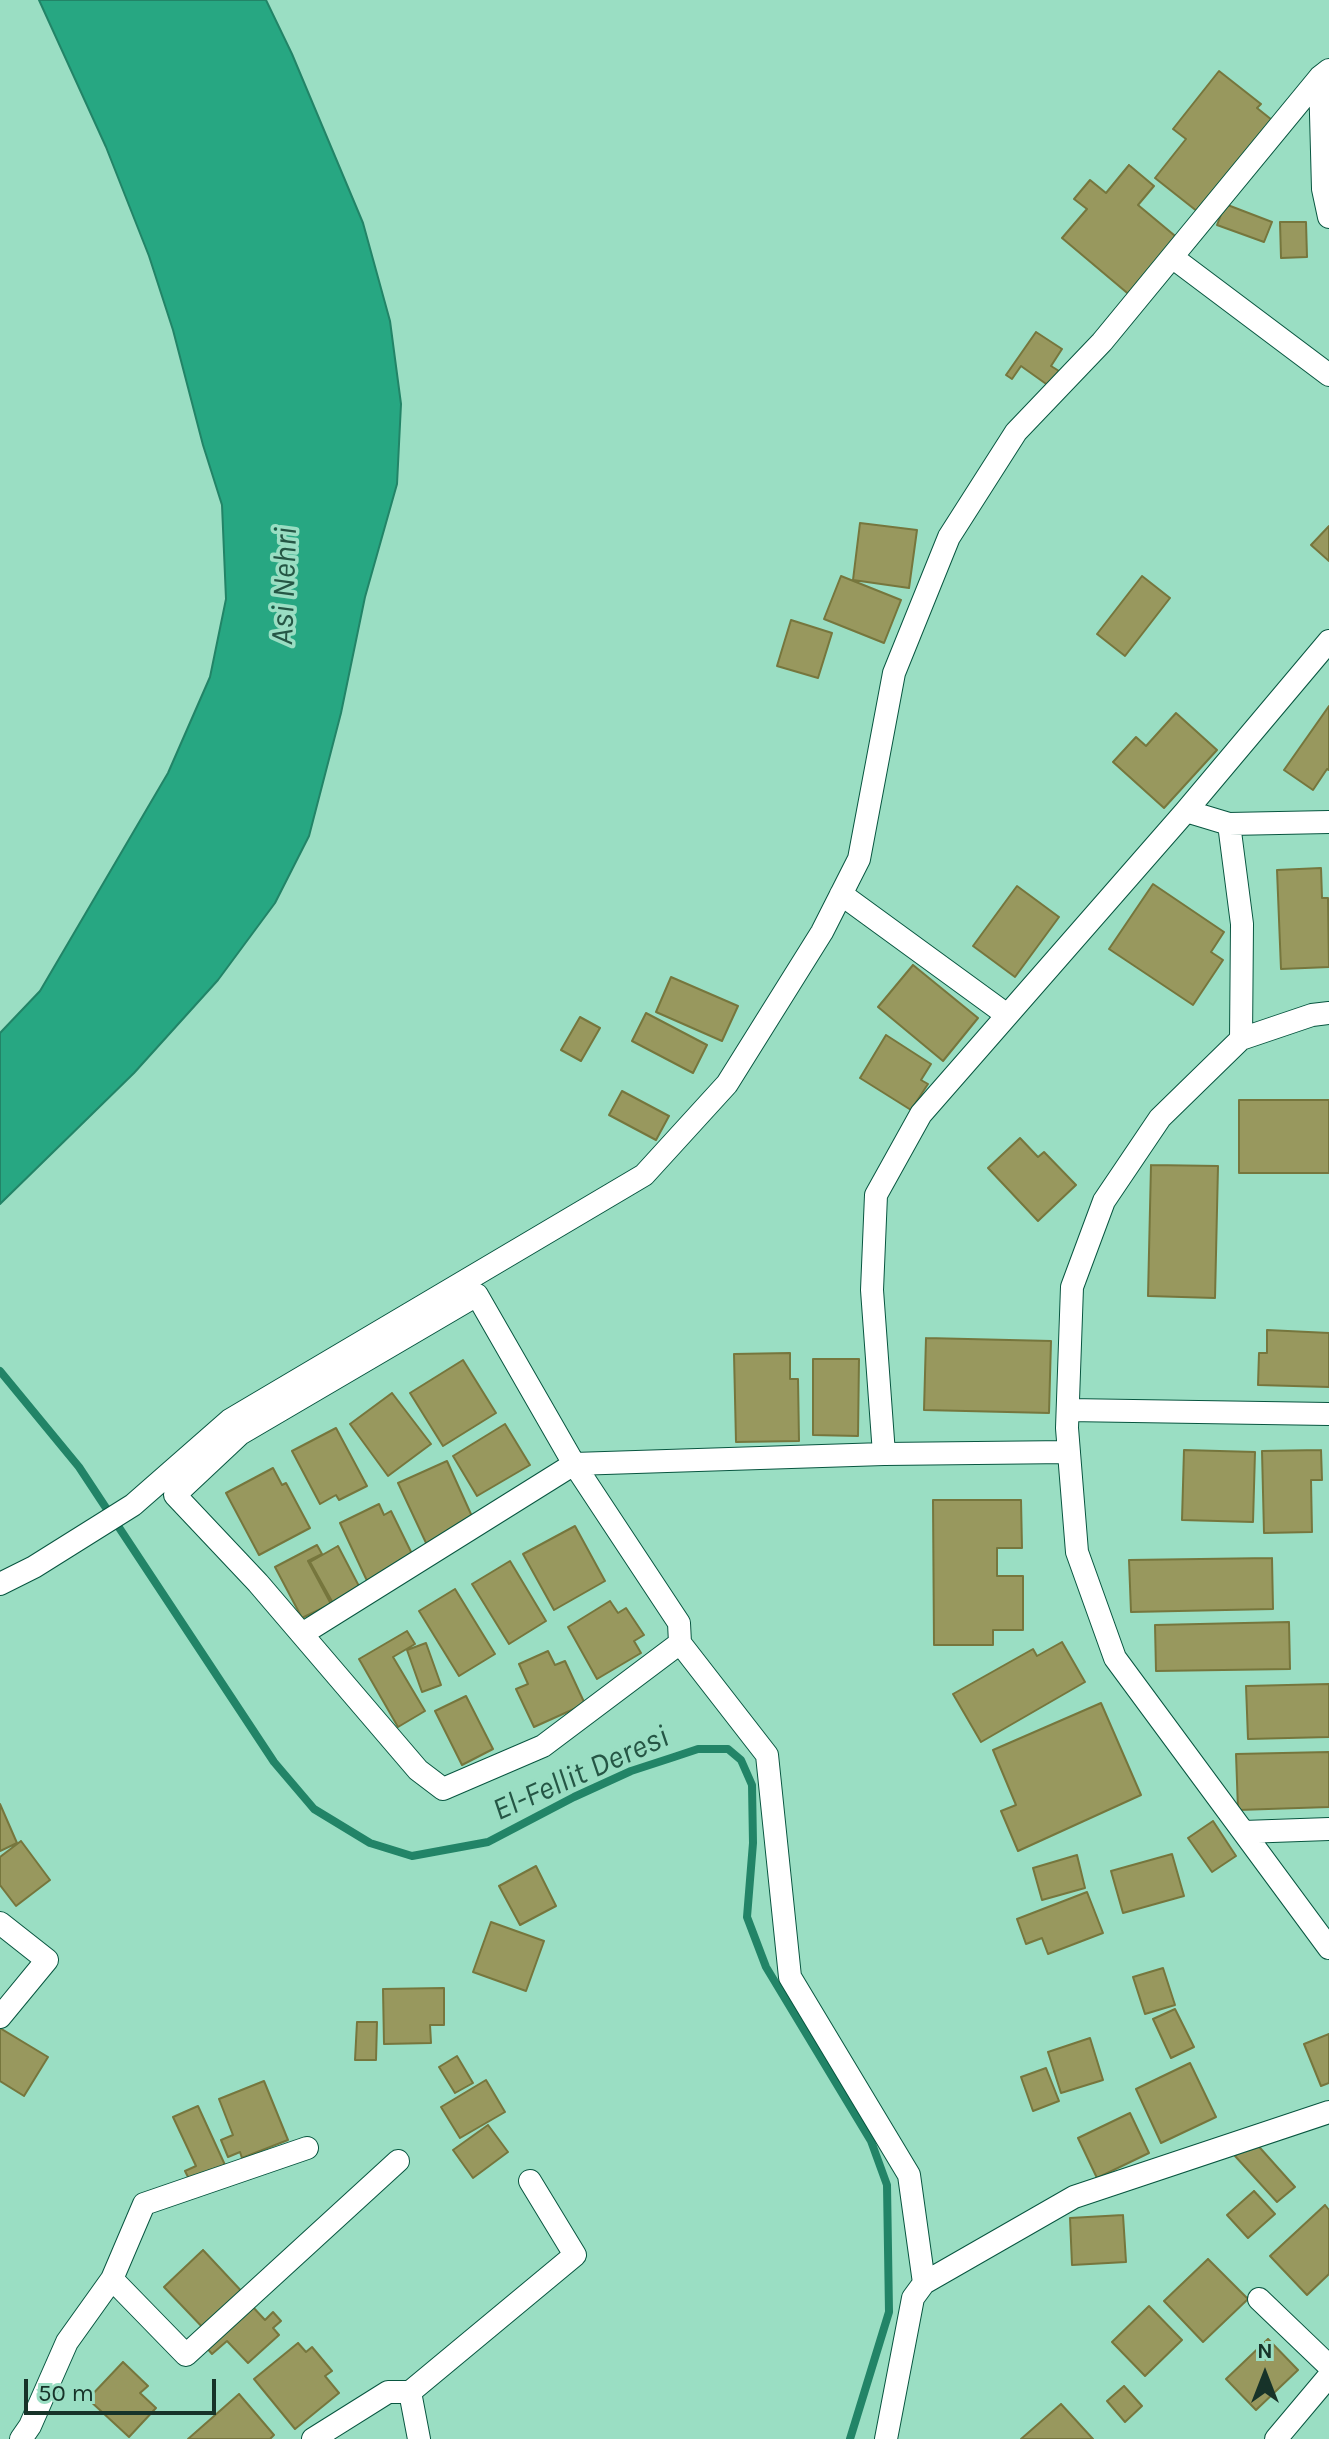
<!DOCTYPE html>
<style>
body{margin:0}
#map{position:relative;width:1329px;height:2439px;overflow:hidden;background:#9adec3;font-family:Karla,sans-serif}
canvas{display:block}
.north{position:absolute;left:1225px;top:2335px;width:80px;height:80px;-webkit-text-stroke:6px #9adec3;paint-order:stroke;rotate:0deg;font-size:22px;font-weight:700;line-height:32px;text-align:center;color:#173329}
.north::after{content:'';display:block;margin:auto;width:28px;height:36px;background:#173329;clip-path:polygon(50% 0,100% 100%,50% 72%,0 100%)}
.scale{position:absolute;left:24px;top:2379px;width:192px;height:36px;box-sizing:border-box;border:4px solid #173329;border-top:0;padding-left:10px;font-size:24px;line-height:28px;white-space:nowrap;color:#173329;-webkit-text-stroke:6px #9adec3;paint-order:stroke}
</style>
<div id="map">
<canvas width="1329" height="2439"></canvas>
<div class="north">N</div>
<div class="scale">50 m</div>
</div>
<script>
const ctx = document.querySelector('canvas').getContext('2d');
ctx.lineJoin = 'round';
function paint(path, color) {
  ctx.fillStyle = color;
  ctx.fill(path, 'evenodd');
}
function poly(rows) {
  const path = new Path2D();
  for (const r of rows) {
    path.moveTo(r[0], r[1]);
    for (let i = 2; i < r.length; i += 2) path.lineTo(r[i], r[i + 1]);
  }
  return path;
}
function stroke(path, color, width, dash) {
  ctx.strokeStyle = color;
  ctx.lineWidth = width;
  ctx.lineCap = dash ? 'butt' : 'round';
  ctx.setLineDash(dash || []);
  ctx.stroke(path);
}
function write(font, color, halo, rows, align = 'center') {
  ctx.font = font + ' Karla,sans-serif';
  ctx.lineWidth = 7;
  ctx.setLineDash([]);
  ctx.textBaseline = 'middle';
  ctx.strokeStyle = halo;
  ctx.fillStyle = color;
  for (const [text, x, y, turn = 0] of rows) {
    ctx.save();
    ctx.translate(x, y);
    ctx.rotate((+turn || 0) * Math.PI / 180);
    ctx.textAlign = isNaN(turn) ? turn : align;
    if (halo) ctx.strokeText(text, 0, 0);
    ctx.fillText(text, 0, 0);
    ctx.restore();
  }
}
const water = poly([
 [39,0,266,0,292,54,363,223,390,321,401,404,397,484,365,597,341,713,309,836,275,903,218,980,134,1073,0,1204,0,1033,40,991,168,773,210,677,226,599,222,505,203,445,173,330,149,256,106,147,39,0]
]);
paint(water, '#27a782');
stroke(water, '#228467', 2);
stroke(poly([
 [0,1371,79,1467,274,1762,314,1809,370,1843,412,1856,488,1842,574,1797,631,1771,674,1757,698,1749,728,1749,741,1760,752,1785,753,1843,747,1917,766,1967,871,2141,887,2185,889,2312,850,2439]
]), '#228467', 8);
const building = poly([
 [1219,71,1261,104,1257,108,1272,120,1198,212,1155,178,1186,139,1173,129,1219,71],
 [1129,165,1154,186,1138,205,1180,240,1132,297,1062,238,1087,209,1074,199,1090,180,1106,193,1129,165],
 [1225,204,1272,222,1264,242,1217,225,1225,204],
 [1280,222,1306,222,1307,257,1281,258,1280,222],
 [1036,332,1062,349,1051,366,1059,371,1049,386,1021,366,1012,379,1006,375,1036,332],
 [860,523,917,530,909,588,853,580,860,523],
 [1329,526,1329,561,1311,545,1329,526],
 [841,576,901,600,884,643,824,619,841,576],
 [1142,576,1170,598,1125,656,1097,634,1142,576],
 [791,620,832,633,818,678,777,666,791,620],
 [1329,706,1329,770,1327,769,1313,790,1284,770,1329,706],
 [1176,713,1217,750,1164,808,1113,762,1136,737,1146,746,1176,713],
 [1321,868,1322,898,1328,898,1329,967,1281,969,1277,870,1321,868],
 [1153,884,1224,932,1211,952,1223,960,1193,1005,1109,949,1153,884],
 [1017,886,1059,917,1015,977,973,946,1017,886],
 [913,965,978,1018,943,1061,878,1007,913,965],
 [671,977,738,1006,722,1041,656,1012,671,977],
 [646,1013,707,1045,693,1073,632,1041,646,1013],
 [580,1017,600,1028,581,1061,561,1050,580,1017],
 [886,1035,931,1064,921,1080,928,1084,911,1110,860,1078,886,1035],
 [622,1091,669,1116,656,1140,609,1115,622,1091],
 [1239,1100,1329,1100,1329,1173,1239,1173,1239,1100],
 [1020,1138,1038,1157,1044,1152,1076,1185,1038,1221,988,1168,1020,1138],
 [1151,1165,1218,1166,1215,1298,1148,1296,1151,1165],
 [1267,1330,1329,1333,1329,1387,1258,1385,1259,1353,1267,1353,1267,1330],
 [926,1338,1051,1341,1049,1413,924,1410,926,1338],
 [790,1353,790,1379,798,1379,799,1441,736,1442,734,1354,790,1353],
 [813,1359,859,1359,858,1436,813,1435,813,1359],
 [463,1360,496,1413,443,1446,410,1393,463,1360],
 [392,1393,431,1444,388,1476,350,1424,392,1393],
 [505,1424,530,1465,477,1496,453,1456,505,1424],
 [336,1428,367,1486,339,1500,336,1495,320,1504,292,1451,336,1428],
 [1184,1450,1255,1452,1253,1522,1182,1520,1184,1450],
 [1321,1450,1322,1480,1311,1480,1312,1532,1264,1533,1262,1451,1321,1450],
 [447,1461,475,1523,427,1545,398,1483,447,1461],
 [273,1468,282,1485,286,1483,310,1528,259,1555,226,1493,273,1468],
 [933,1500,1021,1500,1022,1548,997,1548,997,1576,1023,1576,1023,1630,993,1630,993,1645,934,1645,933,1500],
 [379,1504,384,1515,391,1511,416,1562,369,1585,340,1523,379,1504],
 [575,1526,605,1581,554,1610,523,1554,575,1526],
 [317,1545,322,1554,308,1561,331,1604,302,1618,275,1567,317,1545],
 [338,1546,361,1590,334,1605,310,1562,338,1546],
 [1272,1558,1273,1609,1131,1612,1129,1560,1272,1558],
 [510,1561,546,1621,509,1644,472,1584,510,1561],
 [455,1589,495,1654,459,1676,419,1611,455,1589],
 [610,1601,618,1613,626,1608,644,1635,634,1641,641,1653,597,1679,568,1627,610,1601],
 [1289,1622,1290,1669,1156,1671,1155,1625,1289,1622],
 [407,1631,415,1644,393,1657,425,1711,398,1727,359,1659,407,1631],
 [1062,1642,1085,1682,981,1742,953,1694,1033,1649,1037,1656,1062,1642],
 [426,1643,441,1685,422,1692,407,1650,426,1643],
 [548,1651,555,1665,565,1661,585,1704,534,1727,516,1689,528,1684,519,1664,548,1651],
 [1329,1684,1329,1737,1248,1739,1246,1686,1329,1684],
 [466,1696,493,1749,462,1765,435,1711,466,1696],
 [1101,1703,1141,1795,1018,1851,1001,1811,1016,1805,993,1750,1101,1703],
 [1329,1752,1329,1807,1238,1810,1236,1754,1329,1752],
 [0,1804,17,1843,0,1851,0,1804],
 [1213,1821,1236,1856,1212,1872,1188,1838,1213,1821],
 [21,1841,50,1880,16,1906,0,1885,0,1857,21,1841],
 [1172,1854,1184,1896,1123,1913,1111,1871,1172,1854],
 [1077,1855,1085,1888,1042,1900,1033,1868,1077,1855],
 [536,1866,556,1906,520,1925,499,1886,536,1866],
 [1087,1892,1103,1933,1048,1954,1042,1938,1026,1944,1017,1919,1087,1892],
 [491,1922,544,1941,526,1991,473,1972,491,1922],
 [1163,1968,1175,2005,1145,2014,1133,1977,1163,1968],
 [444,1988,444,2025,430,2025,431,2043,384,2044,383,1989,444,1988],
 [1175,2009,1194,2047,1171,2058,1153,2019,1175,2009],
 [357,2022,377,2022,376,2060,355,2060,357,2022],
 [0,2028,48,2057,24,2096,0,2081,0,2028],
 [1329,2034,1329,2083,1321,2086,1304,2044,1329,2034],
 [1090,2038,1103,2080,1061,2093,1048,2052,1090,2038],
 [457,2056,473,2083,455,2093,439,2067,457,2056],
 [1190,2063,1216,2117,1161,2143,1136,2089,1190,2063],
 [1046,2068,1059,2101,1033,2111,1021,2077,1046,2068],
 [486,2080,505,2112,460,2138,441,2107,486,2080],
 [264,2081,288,2140,242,2158,240,2152,228,2157,221,2140,233,2135,219,2099,264,2081],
 [198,2106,225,2165,190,2181,185,2171,196,2166,173,2117,198,2106],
 [1130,2113,1149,2153,1097,2178,1078,2138,1130,2113],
 [488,2125,508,2152,473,2178,453,2150,488,2125],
 [1253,2140,1295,2187,1277,2202,1235,2156,1253,2140],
 [1254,2191,1275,2214,1248,2238,1227,2215,1254,2191],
 [1325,2205,1329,2210,1329,2274,1307,2295,1270,2256,1325,2205],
 [1123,2215,1126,2262,1072,2265,1070,2218,1123,2215],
 [203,2250,246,2296,207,2332,164,2287,203,2250],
 [1208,2259,1248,2299,1203,2342,1164,2301,1208,2259],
 [251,2305,265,2320,273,2312,281,2321,273,2328,279,2335,248,2363,227,2341,212,2354,206,2347,251,2305],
 [1149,2306,1182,2340,1145,2376,1112,2342,1149,2306],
 [1268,2339,1298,2370,1256,2410,1226,2379,1268,2339],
 [298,2343,306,2352,312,2347,332,2371,325,2376,339,2393,295,2429,254,2379,298,2343],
 [123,2362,148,2386,140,2393,156,2408,129,2437,88,2399,123,2362],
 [1124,2386,1142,2406,1125,2422,1107,2401,1124,2386],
 [239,2394,274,2435,270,2439,188,2439,239,2394],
 [1061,2404,1093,2439,1021,2439,1061,2404]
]);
paint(building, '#98985e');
stroke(building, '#76763d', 2);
const street = poly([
 [1320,77,1323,189,1329,217],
 [1172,257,1329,375],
 [1186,811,1229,824,1242,924,1241,1039],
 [1229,824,1329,822],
 [841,894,1007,1015],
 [1329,1013,1312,1015,1241,1039,1160,1118,1104,1201,1072,1287,1067,1428,1077,1552,1115,1658,1329,1948],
 [477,1295,574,1464,679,1623,680,1643,543,1746,443,1789,418,1770,258,1583,175,1495,240,1434,477,1295],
 [1068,1410,1329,1414],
 [884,1454,872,1290,876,1195,921,1114,1186,811,1329,641],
 [0,1584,34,1567,133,1505,230,1420,644,1175,727,1084,822,932,859,859,894,673,949,537,1016,432,1102,342,1320,77,1329,70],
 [302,1634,574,1464,884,1454,1069,1452],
 [680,1643,767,1755,790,1977,909,2175,924,2283],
 [1244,1832,1329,1829],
 [0,1923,47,1960,0,2017],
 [112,2279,186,2355,398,2161],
 [1259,2299,1329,2366],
 [410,2392,575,2255,530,2181],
 [21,2439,30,2426,67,2342,112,2279,144,2204,307,2148],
 [313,2439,388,2392,410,2392,419,2439],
 [886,2439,913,2298,924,2283,1074,2197,1329,2112],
 [1276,2439,1329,2376]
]);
stroke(street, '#085640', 24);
stroke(street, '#fff', 22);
write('italic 32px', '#255645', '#9adec3', [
 ["Asi Nehri",285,586,-88],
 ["El-Fellit Deresi",581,1774,-24]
]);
</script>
